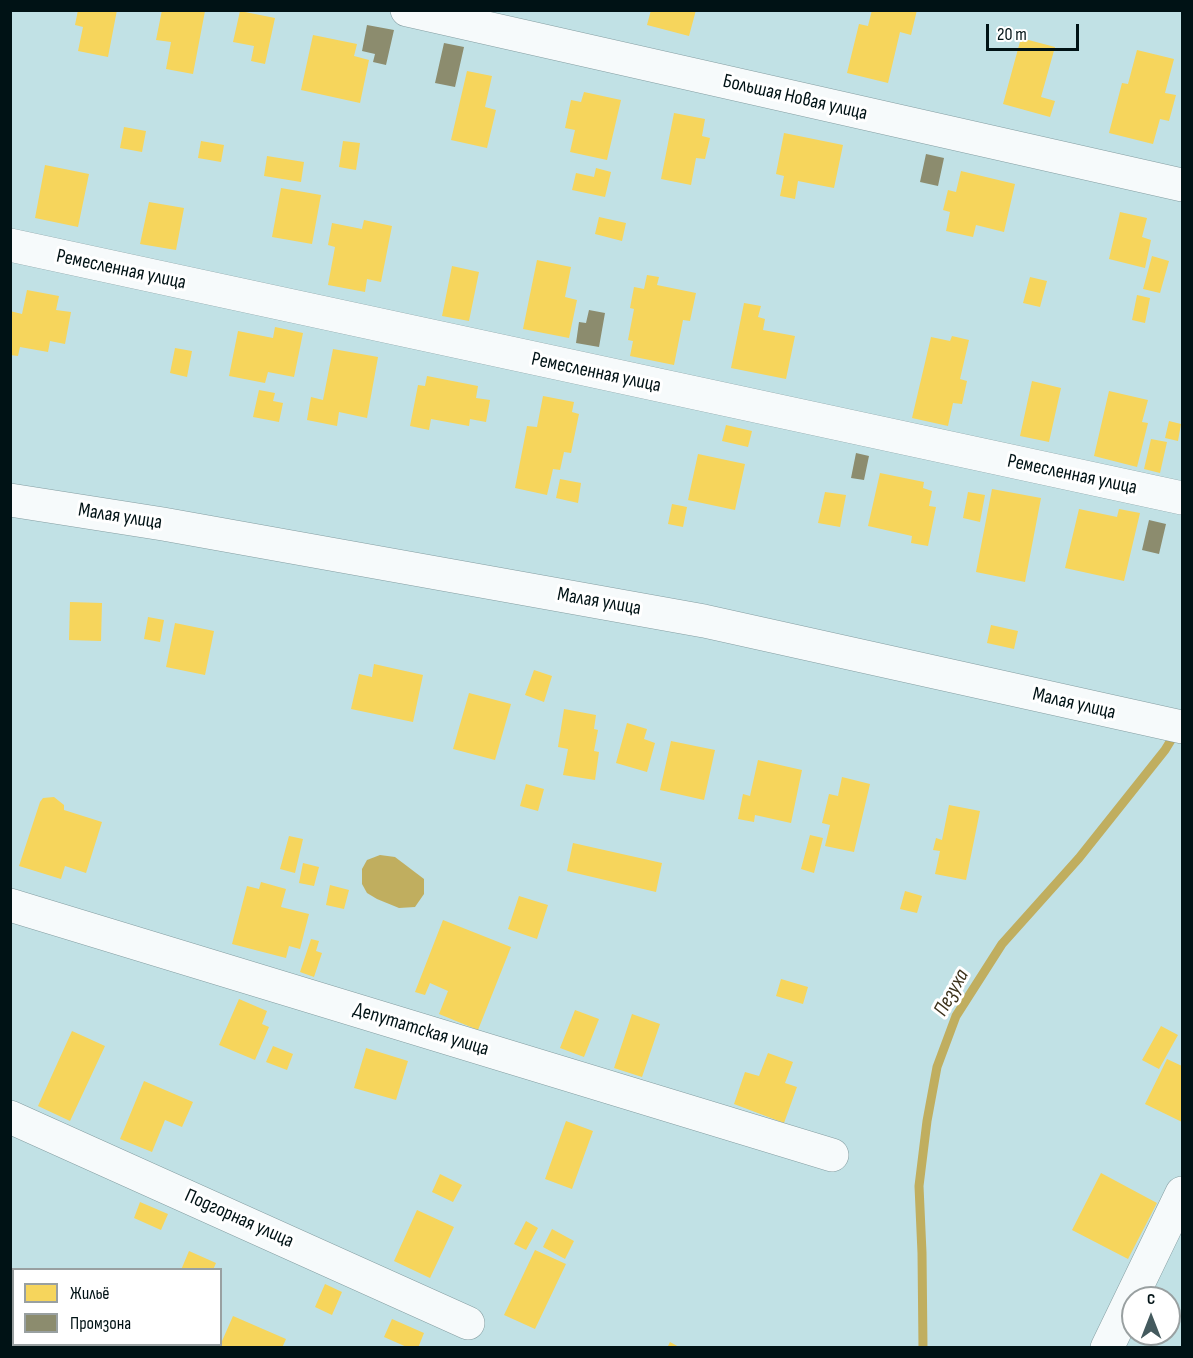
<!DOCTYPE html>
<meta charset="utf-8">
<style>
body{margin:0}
#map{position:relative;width:1193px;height:1358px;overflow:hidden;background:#c1e1e5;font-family:"Sofia Sans Condensed",sans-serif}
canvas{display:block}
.frame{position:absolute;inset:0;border:12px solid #001215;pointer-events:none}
.legend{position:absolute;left:12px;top:1268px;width:210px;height:78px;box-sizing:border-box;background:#fff;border:2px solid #99a0a1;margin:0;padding:8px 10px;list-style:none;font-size:18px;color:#001215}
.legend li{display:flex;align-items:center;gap:12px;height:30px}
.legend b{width:30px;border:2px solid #99a0a1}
.north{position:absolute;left:1121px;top:1286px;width:60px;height:60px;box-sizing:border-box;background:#fff;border:2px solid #99a0a1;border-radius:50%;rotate:0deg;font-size:16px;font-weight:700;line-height:24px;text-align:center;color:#001215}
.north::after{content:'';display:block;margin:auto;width:21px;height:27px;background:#445a5e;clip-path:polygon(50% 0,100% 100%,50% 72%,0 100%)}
.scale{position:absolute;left:986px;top:24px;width:93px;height:27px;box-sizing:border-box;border:3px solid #001215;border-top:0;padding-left:8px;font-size:18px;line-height:21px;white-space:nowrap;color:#001215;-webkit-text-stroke:4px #fff;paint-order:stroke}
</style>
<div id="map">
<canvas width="1193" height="1358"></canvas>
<div class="frame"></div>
<ul class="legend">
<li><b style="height:16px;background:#f6d55c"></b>Жильё</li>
<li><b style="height:16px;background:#8c8c6e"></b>Промзона</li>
</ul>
<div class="north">С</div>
<div class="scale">20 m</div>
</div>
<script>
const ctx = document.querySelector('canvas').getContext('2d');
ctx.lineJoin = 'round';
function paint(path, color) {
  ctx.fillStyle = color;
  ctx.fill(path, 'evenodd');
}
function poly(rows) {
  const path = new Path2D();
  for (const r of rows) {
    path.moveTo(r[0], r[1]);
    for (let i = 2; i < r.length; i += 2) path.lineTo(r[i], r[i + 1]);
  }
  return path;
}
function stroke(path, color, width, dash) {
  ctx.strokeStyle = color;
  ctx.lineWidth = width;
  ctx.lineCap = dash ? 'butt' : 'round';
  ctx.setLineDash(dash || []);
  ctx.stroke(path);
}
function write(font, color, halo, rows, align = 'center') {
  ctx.font = font + ' "Sofia Sans Condensed",sans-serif';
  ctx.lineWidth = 6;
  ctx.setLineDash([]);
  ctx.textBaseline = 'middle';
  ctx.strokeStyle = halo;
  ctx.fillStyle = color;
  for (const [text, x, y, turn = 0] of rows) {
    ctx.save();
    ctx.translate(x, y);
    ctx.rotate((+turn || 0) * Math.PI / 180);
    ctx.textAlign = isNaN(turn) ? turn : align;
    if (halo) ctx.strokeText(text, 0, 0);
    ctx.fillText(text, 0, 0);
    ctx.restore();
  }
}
paint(poly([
 [380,855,395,857,424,879,424,894,415,907,399,908,377,899,367,893,362,884,362,869,367,860]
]), '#c0ae5f');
paint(poly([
 [78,10,117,10,108,57,78,51,83,27,75,25],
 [162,10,205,11,193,74,166,69,171,42,156,40],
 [651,10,696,10,689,36,647,25],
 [872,10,917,10,911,35,900,32,888,83,847,73,859,24,868,26],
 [240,11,275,18,265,64,251,61,254,46,233,42],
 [313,35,357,44,354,56,369,60,360,103,301,90],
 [1021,38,1055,47,1041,97,1055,101,1050,117,1003,104],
 [1137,50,1174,59,1165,93,1176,95,1169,121,1160,119,1153,144,1109,133,1122,83,1128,84],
 [467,71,492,76,485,107,496,110,487,148,451,140],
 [584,92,621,100,607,160,570,152,575,130,565,128,571,100,581,102],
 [674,113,705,119,702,136,710,138,705,159,696,158,691,185,661,179],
 [124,127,146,131,142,152,120,148],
 [784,133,843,145,834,188,798,181,795,199,780,196,784,176,776,174],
 [201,141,224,145,221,162,198,158],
 [343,141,360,143,356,170,339,167],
 [267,156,304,162,301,182,264,176],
 [45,165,89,174,78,227,35,218],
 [596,168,611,172,605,197,572,190,576,173,594,177],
 [961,171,1015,184,1004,232,976,225,973,237,946,231,950,212,943,210,948,190,956,192],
 [281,188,321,195,312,244,272,237],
 [149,202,184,208,176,250,140,244],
 [1120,212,1147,218,1142,237,1151,240,1145,268,1109,259],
 [599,217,626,223,622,241,595,234],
 [364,220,392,226,381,282,367,279,365,292,328,285,335,247,328,245,332,223,362,229],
 [1152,256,1169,261,1160,293,1143,289],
 [537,260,571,267,565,297,577,300,569,338,523,329],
 [452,266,479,272,469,321,442,316],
 [647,275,659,277,657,285,696,293,690,321,683,320,674,365,630,356,633,341,628,340,634,309,630,308,634,287,644,289],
 [1030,277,1047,281,1040,307,1023,303],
 [27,290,59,296,56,310,71,312,65,344,50,341,48,352,20,347,18,356,10,355,10,311,22,314],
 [1137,295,1150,298,1145,323,1132,320],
 [744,303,761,306,758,317,765,319,763,330,795,336,786,379,731,368],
 [275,327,303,333,294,377,268,372,265,383,229,376,238,331,273,338],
 [952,336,969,340,960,379,967,381,962,404,953,403,948,426,912,418,931,337,950,341],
 [175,348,192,351,187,377,170,373],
 [333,349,378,357,367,418,339,412,337,426,307,420,311,397,323,400],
 [427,376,478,386,476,398,490,400,486,422,470,419,469,426,431,419,429,430,410,426,418,385,425,386],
 [1032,381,1061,388,1049,442,1020,436],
 [259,390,275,393,273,401,283,403,279,422,253,417],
 [1109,391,1148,400,1142,422,1148,423,1137,467,1094,456],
 [543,396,574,402,572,412,579,414,571,453,564,452,560,470,553,469,547,495,515,488,527,426,537,427],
 [1169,421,1181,424,1178,441,1165,438],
 [726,425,752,431,748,447,722,441],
 [1151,439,1167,442,1160,473,1144,469],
 [698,454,745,464,735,510,688,500],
 [880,473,924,482,923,488,932,491,929,506,936,507,928,546,911,543,912,536,868,526],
 [560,479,581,483,578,503,556,498],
 [992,489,1041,498,1025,582,976,572],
 [825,492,846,495,840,527,818,523],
 [968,492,985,495,980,522,963,518],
 [672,504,687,507,683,527,668,524],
 [1079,509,1117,517,1119,509,1140,513,1124,581,1065,568],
 [70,602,102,603,101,641,69,640],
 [148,617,164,620,160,642,144,639],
 [175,623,214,631,205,675,166,667],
 [991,625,1018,631,1014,649,987,643],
 [374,664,423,675,413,722,351,709,359,674,372,677],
 [534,670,552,676,544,702,525,695],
 [469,693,511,704,495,760,453,749],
 [564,709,596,715,594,729,598,730,594,751,599,752,595,780,563,775,568,749,558,747],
 [627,723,647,729,644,739,655,743,647,772,616,763],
 [671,741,715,750,704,800,660,790],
 [758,760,802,770,791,823,755,815,754,822,738,819,743,794,750,796],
 [842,777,870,784,854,852,825,846,830,825,822,823,829,794,838,796],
 [526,784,544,789,538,811,520,806],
 [54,797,64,805,64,810,102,822,86,873,65,866,61,879,19,866,40,802,43,798],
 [949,805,980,811,966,880,935,874,940,851,933,850,936,838,942,840],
 [810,835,823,838,814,873,801,869],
 [289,836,303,839,295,873,280,869],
 [573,843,662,863,656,892,567,871],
 [303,863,319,867,314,886,299,883],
 [261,882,286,889,281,907,309,914,300,949,289,946,286,958,232,944,247,886,259,889],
 [330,885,349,890,344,909,326,905],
 [905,891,922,896,917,913,900,909],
 [519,896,548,905,537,939,508,929],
 [443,920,511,947,478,1030,439,1014,448,991,430,983,425,995,415,992],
 [311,939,319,941,316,951,322,953,314,977,300,972],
 [781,979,808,987,803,1004,776,996],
 [239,999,267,1011,262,1024,269,1027,255,1060,219,1045],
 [575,1010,599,1019,584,1057,560,1048],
 [632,1014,660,1024,642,1077,614,1068],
 [1161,1026,1178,1035,1159,1069,1142,1060],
 [72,1031,105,1046,70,1121,38,1106],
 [273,1046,293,1054,287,1070,266,1062],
 [366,1048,408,1061,396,1100,354,1088],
 [768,1053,793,1062,785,1083,797,1087,784,1123,734,1104,745,1072,759,1076],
 [1167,1059,1182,1066,1182,1122,1145,1104],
 [144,1081,193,1102,182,1127,165,1120,152,1152,120,1139],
 [566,1121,593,1131,572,1189,545,1179],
 [1101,1173,1157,1203,1128,1259,1072,1230],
 [440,1174,462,1185,453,1202,432,1192],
 [140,1202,168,1214,161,1230,134,1218],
 [417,1210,454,1227,430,1278,394,1261],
 [526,1221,538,1228,526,1250,514,1244],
 [552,1229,574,1241,565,1259,543,1247],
 [535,1250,566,1264,535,1329,504,1315],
 [189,1251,216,1263,213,1270,181,1270],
 [325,1284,342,1292,332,1315,315,1307],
 [233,1316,286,1339,282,1348,219,1348],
 [392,1319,424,1333,418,1348,409,1348,384,1337],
 [670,1342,681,1348,667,1348]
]), '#f6d55c');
paint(poly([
 [367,25,394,30,386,65,373,62,375,54,362,51],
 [444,43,464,47,455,87,435,83],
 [926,154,944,158,938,186,920,182],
 [589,310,605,313,599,347,576,343,579,322,586,323],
 [856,453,869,456,864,480,851,478],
 [1149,520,1166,524,1159,554,1142,550]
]), '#8c8c6e');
stroke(poly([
 [923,1348,922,1253,919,1186,927,1121,937,1067,956,1016,1002,944,1079,858,1165,750,1176,732]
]), '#c0ae5f', 9);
const street = poly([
 [407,10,1182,185],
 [10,245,1182,498],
 [10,500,163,524,704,621,1182,727],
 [10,905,832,1155],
 [10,1117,468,1323],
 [1107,1348,1182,1193]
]);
stroke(street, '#849da1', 34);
stroke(street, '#f6fafb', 33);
write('20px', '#001215', '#fff', [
 ["Большая Новая улица",795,98,13],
 ["Ремесленная улица",121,270,12],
 ["Ремесленная улица",596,373,12],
 ["Ремесленная улица",1072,475,12],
 ["Малая улица",120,517,9],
 ["Малая улица",599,602,10],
 ["Малая улица",1074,704,13],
 ["Депутатская улица",421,1030,17],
 ["Подгорная улица",239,1219,24]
]);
write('italic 21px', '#3d331c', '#fff', [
 ["Пезуха",952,993,-61]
]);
</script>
